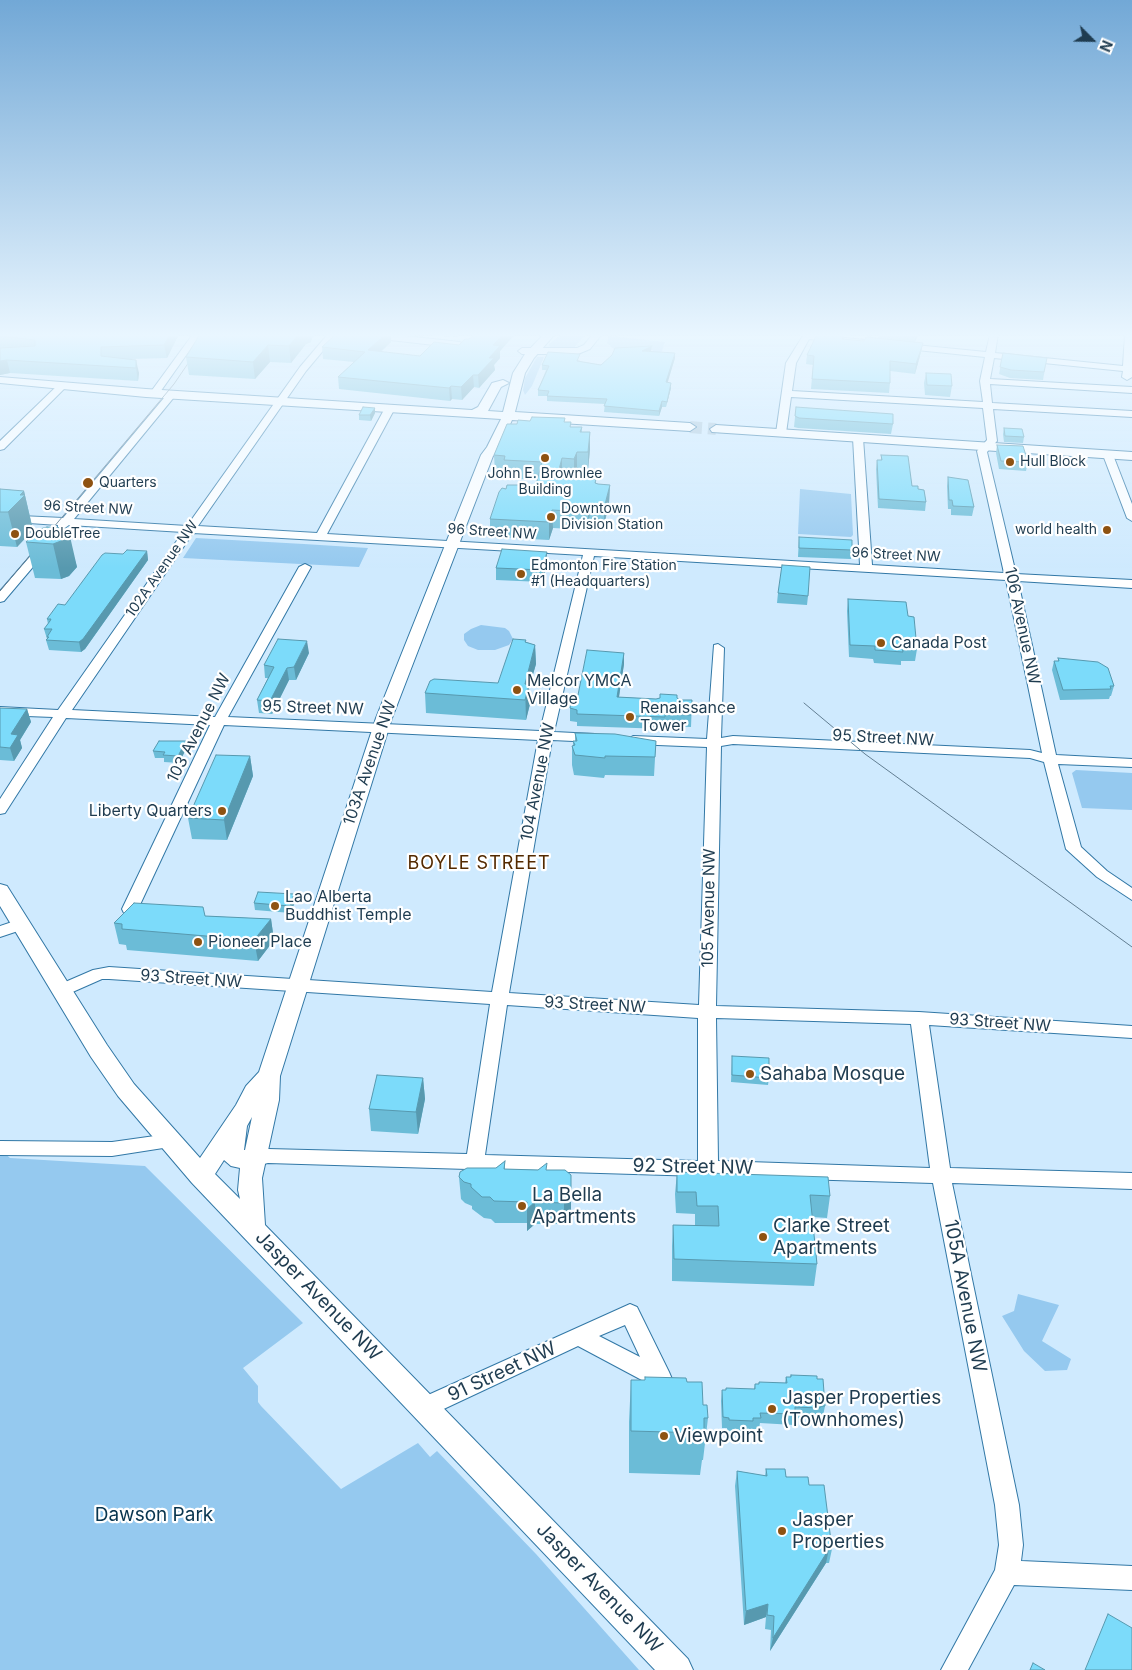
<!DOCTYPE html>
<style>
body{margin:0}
#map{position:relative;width:1132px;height:1670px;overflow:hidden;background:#cfeafe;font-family:Inter,sans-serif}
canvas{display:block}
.north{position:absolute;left:1067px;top:15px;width:50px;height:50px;-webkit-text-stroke:4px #fff;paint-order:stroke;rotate:113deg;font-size:14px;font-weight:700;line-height:20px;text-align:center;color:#1f3c50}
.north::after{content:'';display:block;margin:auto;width:18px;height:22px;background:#1f3c50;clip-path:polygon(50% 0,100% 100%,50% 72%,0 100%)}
</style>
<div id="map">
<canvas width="1132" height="1670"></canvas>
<div class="north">N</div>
</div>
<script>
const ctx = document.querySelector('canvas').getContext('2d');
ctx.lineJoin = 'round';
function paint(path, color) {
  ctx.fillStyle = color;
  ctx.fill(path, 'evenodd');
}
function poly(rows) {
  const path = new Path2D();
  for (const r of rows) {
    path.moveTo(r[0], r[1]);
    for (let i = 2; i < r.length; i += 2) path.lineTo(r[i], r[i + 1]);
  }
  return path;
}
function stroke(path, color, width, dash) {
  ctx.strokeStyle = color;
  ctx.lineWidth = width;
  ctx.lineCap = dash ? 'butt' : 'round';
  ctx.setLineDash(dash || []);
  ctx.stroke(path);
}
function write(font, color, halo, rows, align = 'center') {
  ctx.font = font + ' Inter,sans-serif';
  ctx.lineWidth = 4.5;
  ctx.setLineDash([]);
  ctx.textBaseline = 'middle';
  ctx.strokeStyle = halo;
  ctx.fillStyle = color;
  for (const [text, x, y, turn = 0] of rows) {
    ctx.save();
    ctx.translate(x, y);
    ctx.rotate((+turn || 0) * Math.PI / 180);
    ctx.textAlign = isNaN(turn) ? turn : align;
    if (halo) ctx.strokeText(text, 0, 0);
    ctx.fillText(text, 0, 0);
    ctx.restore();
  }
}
paint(poly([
 [562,334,586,334,574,348,550,347,548,345],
 [609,336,665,342,660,357,651,356,653,350,611,356,616,351,607,343],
 [537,357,544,357,532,386,525,395,523,390,525,378],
 [800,489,851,494,853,535,851,537,798,534],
 [196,538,304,544,368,548,359,567,183,558],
 [481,625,505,628,509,631,513,639,509,645,495,650,478,650,468,646,464,640,464,634,471,629],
 [1076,770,1132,773,1132,810,1082,808,1072,773],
 [0,1149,10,1158,145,1166,303,1323,243,1368,258,1386,258,1402,261,1406,341,1489,418,1443,430,1457,437,1451,536,1554,639,1670,0,1670],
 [1018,1294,1059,1305,1042,1341,1071,1359,1067,1370,1045,1371,1024,1351,1002,1316,1014,1311]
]), '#95c9ef');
stroke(poly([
 [690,427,716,429]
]), '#acc7db', 12, [12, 6]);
const minor = poly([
 [193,334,201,334,158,395,152,395,150,393,193,334],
 [328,334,337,334,306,371,198,526,317,533,385,408,390,405,395,408,327,534,860,565,853,438,858,435,863,438,872,565,1004,573,977,451,987,440,983,408,791,397,786,433,781,436,776,433,786,363,804,334,986,352,990,334,998,334,995,353,1123,366,1125,334,1132,334,1132,377,1127,380,1122,377,1123,371,994,358,990,379,1132,387,1132,393,990,384,992,403,1132,411,1132,417,993,409,997,441,987,452,1016,574,1132,580,1132,588,1018,581,1056,755,1132,759,1132,767,1058,764,1081,847,1107,871,1132,888,1132,900,1097,877,1066,849,1044,762,1030,758,733,744,721,746,716,1006,919,1012,1132,1026,1132,1038,929,1025,950,1168,1132,1173,1132,1189,952,1183,1019,1505,1023,1545,1021,1561,1132,1566,1132,1590,1014,1585,968,1670,941,1670,995,1570,999,1545,995,1505,933,1183,268,1163,255,1166,248,1164,245,1159,248,1154,268,1149,467,1154,490,1004,109,979,102,979,68,994,56,994,54,990,56,986,93,970,109,967,492,992,538,740,224,725,138,909,136,913,130,914,124,913,122,909,210,725,66,718,5,813,0,814,0,799,53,717,0,715,0,707,58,710,183,532,69,525,62,530,58,529,58,525,0,521,0,515,63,518,169,392,172,391,177,394,175,396,74,519,187,526,300,367,328,334],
 [809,339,985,357,980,381,983,402,792,391,796,363,809,339],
 [193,533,583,555,540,731,228,717,311,567,305,564,299,567,215,717,72,710,193,533],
 [594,556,1006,580,1042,753,1030,750,733,736,721,738,724,648,718,644,714,645,707,739,633,736,626,740,633,744,707,747,699,1005,509,993,552,740,595,742,602,738,595,734,554,732,594,556],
 [507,1005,698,1018,698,1161,485,1155,507,1005],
 [716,1018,911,1024,930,1168,718,1161,716,1018],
 [360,334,387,334,460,342,464,345,460,348,364,337,360,334],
 [593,334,602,334,590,349,578,354,522,354,518,351,522,348,577,348,584,345,593,334],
 [60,383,68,385,4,449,0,450,0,441,60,383],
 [1108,452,1113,455,1132,504,1132,521,1127,518,1103,455,1108,452],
 [45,543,51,546,49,548,4,601,0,602,0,591,41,544,45,543],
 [21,919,27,920,29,924,27,928,0,937,0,926,21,919],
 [169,1134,176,1136,178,1141,176,1146,112,1156,0,1155,0,1141,112,1142,169,1134],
 [630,1304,637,1307,669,1372,672,1379,669,1386,661,1389,653,1386,578,1346,433,1414,425,1417,417,1414,414,1407,417,1400,630,1304],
 [625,1325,640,1357,599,1336,625,1325]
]);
const major = poly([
 [544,334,555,334,534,358,525,373,515,412,690,423,696,427,690,431,512,420,499,449,493,456,392,718,280,1076,279,1100,262,1178,265,1225,688,1659,693,1670,655,1670,192,1183,118,1096,91,1057,0,906,0,884,7,886,107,1045,134,1084,200,1158,236,1105,246,1086,259,1072,376,718,481,455,487,447,501,419,146,397,0,383,0,377,146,389,472,410,478,407,492,383,503,380,509,383,501,387,488,411,503,412,513,373,525,354,544,334],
 [252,1117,245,1150,244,1150,247,1126,252,1117],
 [224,1160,231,1166,240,1168,238,1190,240,1199,215,1174,224,1160],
 [716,425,1132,452,1132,460,712,432,710,429,716,425]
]);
stroke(minor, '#3278a6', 2);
stroke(major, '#3278a6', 2);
paint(minor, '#fff');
paint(major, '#fff');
stroke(poly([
 [0,591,174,384,208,334],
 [804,703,865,754,1132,947]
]), '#627e92', 1);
paint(poly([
 [0,334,179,334,167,358,131,359,139,373,138,381,10,373,0,375],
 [200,334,311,342,306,344,291,363,270,362,255,379,189,375,186,357],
 [336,334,391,334,391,342,381,352,420,356,459,345,469,339,515,334,500,351,500,358,494,365,495,370,479,388,474,387,462,400,452,399,450,401,339,389,338,377,354,362,323,359,322,347],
 [432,334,460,334,457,337,432,335],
 [817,334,848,334,847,336,844,336,844,339,864,341,878,338,879,334,918,334,915,342,923,343,921,352,915,374,890,371,890,383,889,393,811,389,813,365,806,364,807,355],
 [651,351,675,358,667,382,671,388,666,407,662,407,659,416,604,412,605,404,547,401,547,396,538,396,538,390,546,370,542,370,542,365,580,360,579,361,601,365],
 [1003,353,1047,358,1043,380,1010,378,999,374],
 [926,373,952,386,950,397,925,395,924,383],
 [796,407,893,424,891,434,798,428,794,427],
 [375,413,371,421,359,420,359,415],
 [565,422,571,427,582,427,582,432,590,432,590,449,588,470,577,469,574,476,562,476,562,477,596,479,596,483,598,484,610,485,609,503,604,526,589,525,588,530,553,528,549,540,490,537,490,519,506,489,536,485,537,480,504,478,504,473,495,473,494,455,517,424],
 [1004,428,1024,437,1023,443,1004,442,1003,434],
 [997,445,1028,462,1026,471,999,469,996,453],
 [881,455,912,486,918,489,926,502,925,511,878,508,876,469,877,460,881,460],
 [948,477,974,507,972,516,951,515,951,509,948,509,947,486],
 [0,489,24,491,33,530,17,547,0,546],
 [65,528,77,567,69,576,61,579,35,578,26,542],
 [799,537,852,550,851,559,798,557],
 [147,551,148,560,85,649,81,652,49,650,46,640,47,639,44,629,48,624,47,619,65,605,123,554],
 [547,552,547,564,542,582,496,580,496,568],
 [778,593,808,596,807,605,777,603],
 [848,599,908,616,917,649,915,661,901,661,901,665,874,663,873,659,849,657,847,611],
 [526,640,526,642,535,645,536,664,529,688,530,704,526,720,426,713,425,693,498,683],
 [309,653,296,680,289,680,272,714,259,713,257,700,268,678,265,678,264,665],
 [624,653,624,664,619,697,656,699,677,698,680,700,692,700,691,727,665,726,665,729,577,726,577,722,570,721,570,708,578,695],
 [1058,658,1114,686,1111,696,1110,696,1109,699,1060,700,1052,670,1054,661,1058,661],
 [0,708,27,709,31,722,20,740,22,748,14,761,0,760],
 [575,733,656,741,654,776,605,775,604,778,574,775,572,765,572,746,573,746,573,741,575,741],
 [187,747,179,763,164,762,164,758,155,758,153,751],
 [250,756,253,776,227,840,192,839,188,818],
 [295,901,291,913,255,910,254,903],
 [205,916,271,919,274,940,258,961,127,950,126,945,119,944,114,923],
 [732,1056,769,1078,768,1085,731,1082],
 [423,1078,425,1099,418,1134,371,1131,369,1109],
 [505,1161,505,1169,547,1170,571,1175,571,1221,564,1224,535,1224,527,1231,527,1223,495,1223,491,1219,484,1218,472,1209,472,1206,465,1203,461,1199,459,1177,496,1168],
 [677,1172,830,1196,827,1218,812,1217,817,1264,814,1286,672,1281,672,1246,673,1225,695,1226,695,1214,676,1213,675,1194],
 [791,1375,825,1406,823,1416,818,1416,818,1419,795,1418,794,1425,760,1423,759,1429,752,1429,752,1432,727,1431,727,1428,722,1428,721,1401,722,1390,754,1389,755,1384,785,1383,786,1377,790,1377],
 [631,1380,687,1382,703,1405,708,1418,703,1460,702,1460,700,1475,629,1473,629,1422],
 [766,1469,809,1485,832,1549,829,1563,826,1563,770,1651,771,1630,765,1629,766,1617,744,1625,735,1486,737,1471,765,1476]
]), '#6bbcd7');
paint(poly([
 [170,334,179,334,167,358,164,345],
 [299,334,314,334,311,342,306,344,291,363,289,346],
 [386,334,391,334,391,342,369,362,368,350],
 [504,334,515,334,500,351,500,358,494,365,495,370,479,388,478,375,489,358,493,345],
 [916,334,918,334,915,343],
 [923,343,921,352,915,374,916,364],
 [268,345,270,362,255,379,253,362],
 [652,346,651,351,642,351],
 [675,353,675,358,666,388,666,382],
 [7,360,10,373,0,375,0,361],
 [136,360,139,373,138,381,136,368],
 [473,375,474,387,462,400,461,387],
 [671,383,671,388,666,407,667,402],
 [451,386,452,399,450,401,449,388],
 [662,401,662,407,659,416,659,411],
 [375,408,375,413,371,421,370,415],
 [590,432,590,449,588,470,588,452],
 [577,452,577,469,574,476,574,459],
 [562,458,562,476,557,494,557,477],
 [610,485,609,503,604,526,604,508],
 [24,491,33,530,17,547,8,512],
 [590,507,589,525,588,530,588,512],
 [552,510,553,528,549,540,549,522],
 [65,528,66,535,69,532,77,567,69,576,61,579,53,544,64,531],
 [147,551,148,560,85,649,81,652,79,642],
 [547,552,547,564,542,582,542,570],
 [307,641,309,653,296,680,294,667],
 [535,645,536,664,529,688,530,704,526,720,525,684],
 [624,653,624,664,617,709,617,697],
 [287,668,289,680,272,714,270,701],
 [27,709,31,722,20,740,22,748,14,761,10,748,11,734],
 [186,741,187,747,179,763,178,756],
 [250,756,253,776,227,840,224,820],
 [294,894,295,901,291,913,290,906],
 [271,919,274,940,258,961,254,940],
 [423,1078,425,1099,418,1134,416,1112],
 [571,1175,571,1221,564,1224,564,1203],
 [535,1202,535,1224,527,1231,527,1209],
 [829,1549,826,1563,770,1651,773,1638],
 [768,1604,766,1617,744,1625,746,1611]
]), '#5799af');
const building = poly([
 [0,334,170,334,164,345,101,347,101,356,136,360,136,368,7,360,0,361,0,348,35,346,35,340,0,336,0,334],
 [200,334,299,334,289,346,268,345,253,362,186,357,200,334],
 [336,334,386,334,368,350,420,356,434,342,459,345,465,339,469,339,475,334,504,334,493,345,500,346,489,358,494,358,478,375,473,375,461,387,451,386,449,388,338,377,365,352,322,347,336,334],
 [817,334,834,334,844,335,842,339,864,341,866,337,923,343,916,364,890,361,890,383,812,379,814,356,807,355,817,334],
 [652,346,642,351,675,353,666,382,671,383,667,402,662,401,659,411,604,406,607,399,547,396,549,391,538,390,549,366,542,365,548,352,580,354,577,361,601,365,612,355,615,348,652,346],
 [1003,353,1047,358,1044,372,1011,370,1000,367,1003,353],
 [926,373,951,374,952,386,927,385,926,373],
 [363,407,375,408,370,415,359,415,363,407],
 [796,407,893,414,893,424,799,418,795,416,796,407],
 [532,417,565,418,564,422,571,422,570,427,582,427,580,432,590,432,588,452,577,452,574,459,562,458,557,477,596,479,595,483,598,484,610,485,604,508,590,507,588,512,552,510,549,522,490,519,499,492,502,488,506,489,507,485,536,485,542,462,504,460,505,456,494,455,507,424,517,424,518,420,530,421,532,417],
 [1004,428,1022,429,1024,437,1005,436,1004,428],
 [997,445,1023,446,1028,462,1001,461,997,445],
 [881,455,908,456,912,486,918,486,918,489,924,490,926,502,879,499,877,460,882,460,881,455],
 [948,477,968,480,974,507,953,506,952,500,949,500,948,477],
 [0,489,24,491,20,495,25,495,8,512,0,512,0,489],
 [47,527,65,528,64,531,69,532,61,541,53,544,26,542,37,530,47,527],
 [799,537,852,540,852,550,799,548,799,537],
 [502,549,547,552,542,570,496,568,502,549],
 [127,550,147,551,83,639,79,642,46,640,49,637,47,637,52,629,44,629,50,621,51,619,47,619,58,604,65,605,102,555,105,553,123,554,127,550],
 [782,565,810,567,808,596,778,593,782,565],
 [848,599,906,602,908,616,914,617,917,649,902,648,903,652,875,650,875,646,850,645,848,599],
 [278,639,307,641,294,667,287,668,270,701,257,700,274,667,264,665,278,639],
 [513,639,526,640,525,642,535,645,525,684,529,685,525,700,425,693,430,681,434,679,498,683,513,639],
 [587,650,624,653,617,697,656,699,660,698,660,694,677,695,677,698,680,700,692,700,691,715,665,714,665,717,577,714,577,710,570,708,572,696,578,695,587,650],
 [1058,658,1098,662,1108,668,1114,686,1110,686,1111,689,1063,690,1054,661,1059,661,1058,658],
 [0,708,27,709,11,734,18,735,10,748,0,747,0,708],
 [575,733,615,734,656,741,655,757,605,756,605,758,575,755,572,746,575,745,573,741,577,741,575,733],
 [159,741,186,741,178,756,163,755,165,752,153,751,159,741],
 [216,755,250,756,224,820,188,818,216,755],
 [258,892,294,894,290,906,254,903,258,892],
 [134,903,203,907,205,916,271,919,254,940,122,929,122,924,114,923,134,903],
 [732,1056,769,1058,769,1078,732,1075,732,1056],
 [377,1075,423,1078,416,1112,369,1109,377,1075],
 [505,1161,504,1169,538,1170,547,1163,546,1170,565,1170,571,1175,571,1199,564,1203,535,1202,527,1209,527,1202,494,1201,490,1197,482,1197,471,1187,471,1184,464,1182,459,1177,460,1172,467,1168,496,1168,505,1161],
 [677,1172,828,1177,830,1196,810,1195,817,1264,674,1259,673,1225,719,1226,718,1206,697,1206,696,1192,677,1192,677,1172],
 [791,1375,817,1376,817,1379,823,1379,825,1406,820,1406,820,1408,795,1407,795,1414,760,1413,761,1418,753,1418,753,1421,729,1420,729,1418,723,1417,722,1390,726,1390,726,1388,755,1389,755,1384,759,1384,759,1382,787,1383,786,1377,791,1377,791,1375],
 [645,1377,686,1378,687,1382,702,1382,703,1405,707,1405,708,1418,704,1418,704,1433,631,1431,631,1380,645,1380,645,1377],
 [766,1469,785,1469,786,1477,808,1477,809,1485,824,1485,832,1549,829,1549,773,1638,774,1616,767,1615,768,1604,746,1611,737,1471,767,1476,766,1469],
 [1108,1614,1132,1628,1132,1670,1085,1670,1108,1614],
 [1033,1663,1045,1670,1030,1670,1033,1663]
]);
paint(building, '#7cdbfa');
stroke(building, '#5799af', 1);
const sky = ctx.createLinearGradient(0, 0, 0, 568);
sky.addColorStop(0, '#72a8d6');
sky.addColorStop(0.59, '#e9f6ff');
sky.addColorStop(1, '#e9f6ff00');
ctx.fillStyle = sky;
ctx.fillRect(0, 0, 1132, 568);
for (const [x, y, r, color] of [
 [545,458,5,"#8e5211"],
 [1010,462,5,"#8e5211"],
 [88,483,6,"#8e5211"],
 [551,517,5,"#8e5211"],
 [1107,530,5,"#8e5211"],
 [15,534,5,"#8e5211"],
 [521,574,5,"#8e5211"],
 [881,643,5,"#8e5211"],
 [517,690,5,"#8e5211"],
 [630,717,5,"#8e5211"],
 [222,811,5,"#8e5211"],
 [275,906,5,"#8e5211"],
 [198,942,5,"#8e5211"],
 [750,1074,5,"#8e5211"],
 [522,1206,5,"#8e5211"],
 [763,1237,5,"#8e5211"],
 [772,1409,5,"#8e5211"],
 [664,1436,5,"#8e5211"],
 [782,1531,5,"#8e5211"]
]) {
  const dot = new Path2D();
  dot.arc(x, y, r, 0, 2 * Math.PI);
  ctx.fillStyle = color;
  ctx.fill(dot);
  stroke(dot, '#fff', 2);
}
write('14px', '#1f3c50', '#fff', [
 ["Hull Block",1020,462],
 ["John E. Brownlee",545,474,"center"],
 ["Building",545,490,"center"],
 ["Quarters",99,483],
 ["Downtown",561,509],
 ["Division Station",561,525],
 ["world health",1097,530,"right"],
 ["DoubleTree",25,534],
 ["Edmonton Fire Station",531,566],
 ["#1 (Headquarters)",531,582]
], 'left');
write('14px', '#1f3c50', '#fff', [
 ["96 Street NW",88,508,3],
 ["96 Street NW",492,532,4],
 ["96 Street NW",896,555,3],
 ["102A Avenue NW",162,569,-55]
]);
write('16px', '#1f3c50', '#fff', [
 ["106 Avenue NW",1022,626,78],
 ["95 Street NW",313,708,2],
 ["103 Avenue NW",199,728,-63],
 ["95 Street NW",883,738,3],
 ["103A Avenue NW",370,763,-71],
 ["104 Avenue NW",538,782,-79],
 ["105 Avenue NW",709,908,-89],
 ["93 Street NW",191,979,4],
 ["93 Street NW",595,1005,3],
 ["93 Street NW",1000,1023,4]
]);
write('16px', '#1f3c50', '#fff', [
 ["Canada Post",891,643],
 ["Melcor YMCA",527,681],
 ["Village",527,699],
 ["Renaissance",640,708],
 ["Tower",640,726],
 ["Liberty Quarters",212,811,"right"],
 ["Lao Alberta",285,897],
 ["Buddhist Temple",285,915],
 ["Pioneer Place",208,942]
], 'left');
ctx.letterSpacing = '1px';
write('18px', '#532a00', '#fff', [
 ["BOYLE STREET",479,864]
]);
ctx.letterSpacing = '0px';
write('19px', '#1f3c50', '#fff', [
 ["Sahaba Mosque",760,1074],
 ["La Bella",532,1195],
 ["Apartments",532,1217],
 ["Clarke Street",773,1226],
 ["Apartments",773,1248],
 ["Jasper Properties",782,1398],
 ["(Townhomes)",782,1420],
 ["Viewpoint",674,1436],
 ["Jasper",792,1520],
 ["Properties",792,1542]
], 'left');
write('19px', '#1f3c50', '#fff', [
 ["92 Street NW",693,1167,1],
 ["Jasper Avenue NW",318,1296,46],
 ["105A Avenue NW",965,1296,79],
 ["91 Street NW",502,1372,-25],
 ["Jasper Avenue NW",599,1588,46]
]);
write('19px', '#08354f', '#fff', [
 ["Dawson Park",154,1515]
]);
</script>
